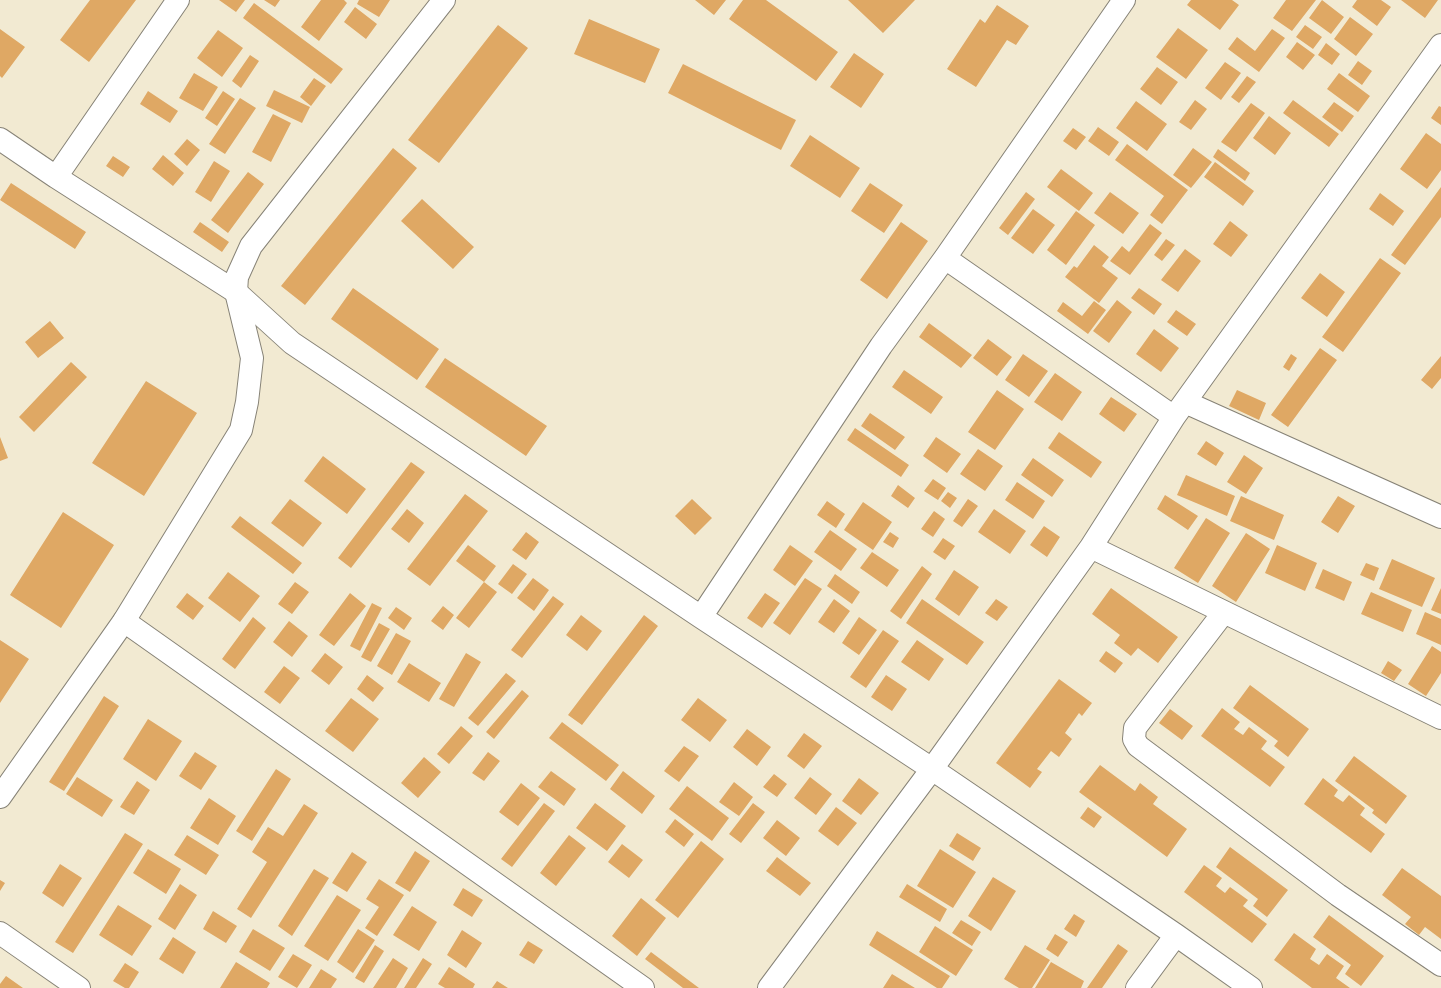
<!DOCTYPE html>
<style>
body{margin:0}
canvas{display:block;background:#f2ead2}
</style>
<canvas width="1441" height="988"></canvas>
<script>
const ctx = document.querySelector('canvas').getContext('2d');
ctx.lineJoin = 'round';
function paint(path, color) {
  ctx.fillStyle = color;
  ctx.fill(path, 'evenodd');
}
function poly(rows) {
  const path = new Path2D();
  for (const r of rows) {
    path.moveTo(r[0], r[1]);
    for (let i = 2; i < r.length; i += 2) path.lineTo(r[i], r[i + 1]);
  }
  return path;
}
function stroke(path, color, width, dash) {
  ctx.strokeStyle = color;
  ctx.lineWidth = width;
  ctx.lineCap = dash ? 'butt' : 'round';
  ctx.setLineDash(dash || []);
  ctx.stroke(path);
}
paint(poly([
 [90,0,136,0,89,62,60,40],
 [219,0,245,0,236,12],
 [264,0,280,0,275,7],
 [321,0,344,0,347,3,319,41,301,27],
 [359,0,390,0,379,17,357,4],
 [695,0,726,0,714,15],
 [743,0,766,0,838,52,816,81,729,19],
 [848,0,915,0,883,33],
 [1191,0,1232,0,1239,5,1220,30,1187,5],
 [1286,0,1316,0,1292,31,1273,18],
 [1322,0,1344,17,1331,34,1309,18],
 [1357,0,1381,0,1391,7,1377,26,1352,7],
 [1401,0,1438,0,1425,18],
 [254,3,343,69,331,84,243,18],
 [997,5,1029,26,1016,45,1007,40,976,87,947,69,980,19,985,23],
 [355,7,377,24,366,39,344,22],
 [1350,17,1373,34,1356,56,1334,39],
 [589,19,660,49,645,83,574,54],
 [498,25,528,48,439,163,408,140],
 [1305,25,1322,37,1313,49,1296,37],
 [1178,28,1208,50,1186,79,1156,57],
 [0,29,25,47,2,78,0,76],
 [1272,29,1285,38,1259,72,1228,49,1237,37,1255,51],
 [218,30,243,48,222,77,197,58],
 [1297,42,1315,55,1303,70,1286,57],
 [1326,43,1340,54,1332,65,1318,55],
 [854,53,884,74,861,108,830,87],
 [250,55,259,61,241,88,232,81],
 [1358,61,1372,71,1362,85,1348,75],
 [1225,62,1241,73,1221,100,1205,88],
 [683,64,796,120,781,150,668,93],
 [1157,67,1178,82,1161,105,1140,89],
 [194,73,218,87,203,111,179,98],
 [1339,73,1370,96,1358,112,1327,89],
 [1247,76,1256,82,1239,103,1231,97],
 [314,78,326,86,311,106,300,97],
 [274,90,310,107,302,123,266,106],
 [148,91,178,111,170,123,140,104],
 [223,91,235,99,217,126,205,118],
 [240,98,256,108,225,154,209,144],
 [1195,100,1207,109,1191,130,1179,122],
 [1293,100,1339,134,1329,147,1283,113],
 [1136,101,1167,124,1147,151,1116,128],
 [1334,102,1354,116,1342,132,1322,117],
 [1251,103,1265,113,1236,152,1221,142],
 [1439,106,1441,107,1441,125,1431,118],
 [273,114,291,123,271,162,252,152],
 [1269,116,1291,133,1275,155,1253,138],
 [1098,127,1119,142,1109,156,1088,141],
 [1073,128,1086,137,1076,150,1063,141],
 [1426,133,1441,144,1441,170,1427,189,1400,169],
 [810,135,860,168,840,198,790,166],
 [187,139,200,150,187,166,174,154],
 [1127,144,1188,190,1162,224,1150,215,1164,196,1115,160],
 [393,148,417,168,305,305,281,286],
 [1193,148,1212,162,1191,188,1173,175],
 [1218,149,1250,173,1245,181,1213,157],
 [163,155,184,173,173,186,152,169],
 [113,156,130,167,123,177,106,166],
 [214,161,230,171,211,202,195,192],
 [1215,162,1254,191,1243,206,1204,177],
 [1061,169,1093,193,1079,211,1047,187],
 [248,172,264,184,228,233,211,220],
 [11,183,86,232,75,249,0,200],
 [870,183,903,205,884,233,851,211],
 [1441,187,1441,217,1405,265,1391,255],
 [1026,192,1035,199,1008,235,999,228],
 [1110,192,1139,213,1123,234,1094,213],
 [1380,193,1404,211,1393,226,1369,209],
 [422,199,474,247,453,269,401,221],
 [1033,209,1055,225,1033,254,1011,238],
 [1076,211,1095,225,1066,265,1047,250],
 [1230,221,1248,235,1231,257,1213,244],
 [200,222,229,242,222,252,193,232],
 [901,222,928,241,887,299,860,280],
 [1150,224,1162,233,1130,275,1110,261,1122,246,1129,252],
 [1166,239,1175,245,1162,261,1154,255],
 [1094,245,1109,257,1102,266,1118,278,1099,303,1065,277,1074,266,1077,268],
 [1185,249,1201,261,1178,292,1161,280],
 [1380,258,1401,273,1343,352,1322,337],
 [1320,273,1345,292,1327,317,1301,298],
 [353,288,439,349,417,380,331,319],
 [1139,288,1162,304,1154,315,1131,298],
 [1117,300,1132,312,1109,343,1093,331],
 [1094,301,1106,310,1088,334,1057,311,1063,302,1082,316],
 [1176,310,1196,324,1187,336,1167,322],
 [50,321,64,338,38,358,25,342],
 [929,323,972,355,961,368,919,337],
 [1154,329,1179,348,1161,372,1136,354],
 [988,339,1012,357,997,376,973,358],
 [1320,348,1337,360,1288,427,1271,415],
 [1023,354,1048,371,1029,397,1005,380],
 [1291,354,1297,358,1289,371,1283,367],
 [1441,356,1441,378,1432,389,1421,380],
 [445,358,547,426,526,456,425,387],
 [71,362,87,377,34,432,19,417],
 [904,370,943,397,931,414,892,387],
 [1055,373,1082,392,1062,421,1034,402],
 [146,381,197,413,144,496,92,463],
 [997,390,1024,409,995,450,968,432],
 [1237,390,1266,403,1259,420,1229,406],
 [1111,397,1137,414,1124,432,1099,414],
 [870,413,905,437,895,450,861,426],
 [855,428,909,465,901,477,847,440],
 [1059,432,1102,462,1091,478,1048,448],
 [0,437,8,458,0,461],
 [936,437,961,454,947,473,923,456],
 [1206,441,1224,453,1216,466,1197,454],
 [978,449,1003,466,985,491,960,474],
 [1244,455,1263,468,1246,494,1227,482],
 [323,456,366,489,347,514,304,481],
 [1033,458,1064,480,1052,497,1021,475],
 [411,462,425,472,351,568,338,558],
 [1186,475,1235,496,1227,516,1177,495],
 [933,479,946,488,938,500,924,491],
 [1017,482,1045,501,1033,519,1005,500],
 [898,485,915,498,908,508,891,496],
 [948,492,957,498,950,508,941,501],
 [465,494,488,511,430,586,407,569],
 [1165,495,1198,516,1188,530,1157,509],
 [1241,496,1284,515,1274,540,1230,521],
 [1338,496,1355,506,1338,533,1321,522],
 [290,499,322,523,303,547,271,523],
 [692,499,712,518,695,535,675,516],
 [968,499,978,506,962,527,953,521],
 [827,501,845,514,836,528,817,515],
 [863,502,892,522,873,550,844,530],
 [407,509,424,523,409,543,391,529],
 [994,509,1026,531,1010,554,978,532],
 [934,511,945,519,933,537,921,529],
 [63,512,114,545,61,628,10,595],
 [240,516,302,563,293,574,231,527],
 [1206,518,1230,533,1198,583,1174,568],
 [1044,526,1060,537,1047,557,1030,545],
 [830,530,857,549,841,571,814,552],
 [526,532,539,542,526,560,512,550],
 [890,532,899,538,893,548,883,542],
 [1246,533,1270,549,1236,602,1212,586],
 [943,538,955,546,945,560,933,552],
 [468,545,496,566,484,582,456,561],
 [790,545,813,561,795,586,773,570],
 [1277,545,1317,563,1305,591,1265,573],
 [872,552,899,570,887,587,860,568],
 [1392,559,1435,578,1422,607,1379,589],
 [1366,563,1379,568,1374,581,1360,575],
 [513,564,527,574,512,594,498,584],
 [922,566,932,574,901,619,890,611],
 [1323,569,1352,582,1344,601,1315,588],
 [954,570,979,587,959,616,935,599],
 [228,572,260,596,240,622,208,598],
 [835,574,860,592,852,604,827,586],
 [533,578,549,590,534,611,517,598],
 [805,578,822,589,790,635,773,623],
 [295,582,309,592,292,614,278,604],
 [484,582,497,592,469,628,456,618],
 [1111,588,1178,637,1158,663,1138,648,1131,656,1114,643,1120,635,1092,614],
 [1441,588,1441,614,1431,610],
 [1371,592,1412,610,1403,632,1361,614],
 [187,593,204,606,193,620,176,607],
 [350,593,366,606,334,646,319,635],
 [765,593,780,603,762,628,747,618],
 [553,596,564,604,522,658,511,650],
 [834,599,850,611,834,633,818,622],
 [922,599,984,642,967,665,906,623],
 [996,599,1008,607,997,621,985,613],
 [372,603,382,608,360,651,350,646],
 [443,606,454,615,443,630,431,621],
 [396,607,412,618,404,630,388,618],
 [1425,612,1441,619,1441,645,1416,634],
 [581,615,602,631,587,651,566,635],
 [644,615,658,626,582,725,568,715],
 [253,617,266,628,235,669,222,659],
 [859,617,877,630,859,655,842,643],
 [289,621,308,636,292,657,273,642],
 [379,623,390,629,371,662,361,657],
 [883,630,899,641,866,688,850,677],
 [396,633,411,641,392,675,377,666],
 [0,640,29,659,0,703],
 [917,640,944,659,929,681,901,662],
 [1432,646,1441,652,1441,673,1426,696,1408,684],
 [1106,651,1123,663,1115,673,1099,661],
 [325,653,343,667,329,685,311,671],
 [466,653,481,662,454,707,439,699],
 [1388,661,1402,670,1394,681,1381,673],
 [409,663,441,683,429,702,397,682],
 [284,666,300,678,280,704,264,692],
 [506,673,516,681,478,726,468,718],
 [367,675,384,688,373,702,357,689],
 [886,675,907,689,892,711,871,697],
 [1059,679,1092,703,1082,716,1079,713,1065,733,1072,739,1059,757,1051,751,1037,769,1042,772,1030,788,996,763],
 [1250,685,1309,729,1288,757,1274,746,1278,741,1233,708],
 [522,690,529,696,494,739,486,732],
 [104,696,119,706,64,791,49,782],
 [351,698,379,719,353,752,325,731],
 [698,698,727,720,710,742,681,720],
 [1222,708,1240,722,1234,729,1243,735,1249,727,1267,741,1261,749,1285,767,1270,787,1201,736],
 [1170,709,1193,726,1182,740,1159,723],
 [148,719,182,741,156,781,123,759],
 [562,722,619,765,606,781,549,738],
 [461,726,473,736,449,764,437,754],
 [747,729,771,747,757,766,733,747],
 [804,733,822,746,804,769,787,756],
 [684,746,699,756,679,782,664,771],
 [195,752,217,766,201,790,179,776],
 [488,752,500,761,484,781,472,773],
 [1354,756,1407,796,1386,824,1372,813,1374,810,1335,781],
 [424,757,441,772,418,798,401,783],
 [1100,765,1135,791,1140,783,1158,797,1153,804,1187,829,1167,857,1079,792],
 [276,769,291,779,252,841,236,831],
 [551,771,576,789,564,806,538,787],
 [623,771,655,796,642,814,610,789],
 [774,774,787,784,777,797,763,787],
 [77,777,113,800,102,817,66,794],
 [810,777,832,794,816,815,794,798],
 [859,778,879,793,861,815,842,801],
 [1323,778,1338,790,1334,796,1343,802,1349,795,1365,808,1360,815,1385,834,1371,853,1304,804],
 [137,781,150,790,134,815,120,807],
 [734,782,753,797,739,816,719,802],
 [521,783,540,798,518,826,499,812],
 [687,786,729,818,712,841,669,809],
 [209,798,236,816,218,845,190,828],
 [544,803,555,811,512,867,501,859],
 [595,803,626,826,607,851,576,828],
 [753,803,765,812,741,843,729,834],
 [304,804,318,813,251,918,237,909,267,862,252,852,268,827,283,836],
 [836,807,857,823,838,846,818,831],
 [1088,807,1102,817,1094,828,1080,818],
 [675,819,694,834,684,847,665,832],
 [777,820,800,838,786,856,763,838],
 [125,833,143,844,73,953,55,942],
 [957,833,981,848,973,861,949,846],
 [187,835,219,855,206,875,174,855],
 [569,835,586,848,556,886,540,873],
 [701,841,724,859,678,918,655,900],
 [622,844,643,860,629,878,608,862],
 [1230,847,1288,890,1267,917,1253,906,1258,899,1216,867],
 [148,849,181,869,166,894,133,873],
 [940,849,976,872,953,908,917,886],
 [415,851,430,861,410,892,395,883],
 [352,852,367,862,347,892,332,883],
 [777,857,811,883,800,896,766,871],
 [60,864,82,878,63,907,42,893],
 [1204,865,1222,878,1216,886,1225,893,1230,887,1248,900,1243,906,1267,924,1252,943,1184,892],
 [1402,868,1441,896,1441,939,1425,927,1419,935,1405,924,1411,917,1382,895],
 [314,869,329,878,292,936,278,926],
 [993,877,1016,891,991,931,968,916],
 [379,879,404,895,377,936,365,928,379,907,366,899],
 [0,880,5,883,0,891],
 [180,884,197,895,175,930,158,919],
 [907,884,947,909,940,922,899,897],
 [463,888,483,900,472,917,453,905],
 [337,895,361,910,328,961,304,946],
 [641,898,666,918,637,956,612,936],
 [118,905,152,926,132,956,99,935],
 [412,906,437,922,419,951,393,935],
 [213,911,237,926,226,943,203,929],
 [1074,914,1085,921,1076,937,1064,929],
 [1329,915,1384,956,1361,986,1345,974,1351,965,1313,937],
 [961,920,981,932,972,946,952,933],
 [935,926,973,950,956,976,919,952],
 [253,929,285,948,270,971,239,952],
 [358,929,375,940,353,973,337,962],
 [462,930,482,943,466,968,447,955],
 [877,931,950,976,942,988,937,988,869,945],
 [1294,933,1316,949,1310,959,1319,965,1327,954,1344,966,1336,978,1350,988,1312,988,1274,960],
 [1055,934,1068,942,1058,957,1046,949],
 [173,937,196,952,183,974,159,959],
 [528,941,543,950,534,964,519,955],
 [1118,944,1128,951,1102,988,1087,988],
 [375,945,384,951,364,983,355,978],
 [1025,945,1050,960,1032,988,1019,988,1004,979],
 [651,952,699,988,683,988,645,959],
 [293,954,312,965,297,988,278,977],
 [393,958,408,968,396,988,373,988],
 [423,958,432,964,416,988,404,988],
 [236,962,270,983,267,988,220,988],
 [1051,962,1084,981,1081,988,1035,988],
 [125,963,139,972,129,988,125,988,113,981],
 [449,967,475,984,473,988,445,988,438,984],
 [321,969,337,979,331,988,309,988],
 [892,974,915,988,883,988],
 [6,976,23,988,0,988,0,984],
 [497,981,508,988,492,988]
]), '#dfa864');
const minor = poly([
 [0,139,56,177,236,292,292,343,701,617,932,769,1176,935,1251,988],
 [56,177,178,0],
 [945,258,1174,417],
 [1185,402,1441,517],
 [1091,547,1441,718],
 [1224,612,1135,728,1134,739,1138,746,1338,895,1441,965],
 [701,617,881,346,945,258,1124,0],
 [124,621,643,988],
 [0,933,79,988],
 [769,988,932,769,1091,547,1174,417,1441,45],
 [1137,988,1176,935]
]);
const tertiary = poly([
 [0,797,124,621,241,430,247,402,252,358,236,292,237,277,251,246,444,0]
]);
stroke(minor, '#878377', 24);
stroke(tertiary, '#878377', 24);
stroke(minor, '#fff', 22);
stroke(tertiary, '#fff', 22);
</script>
